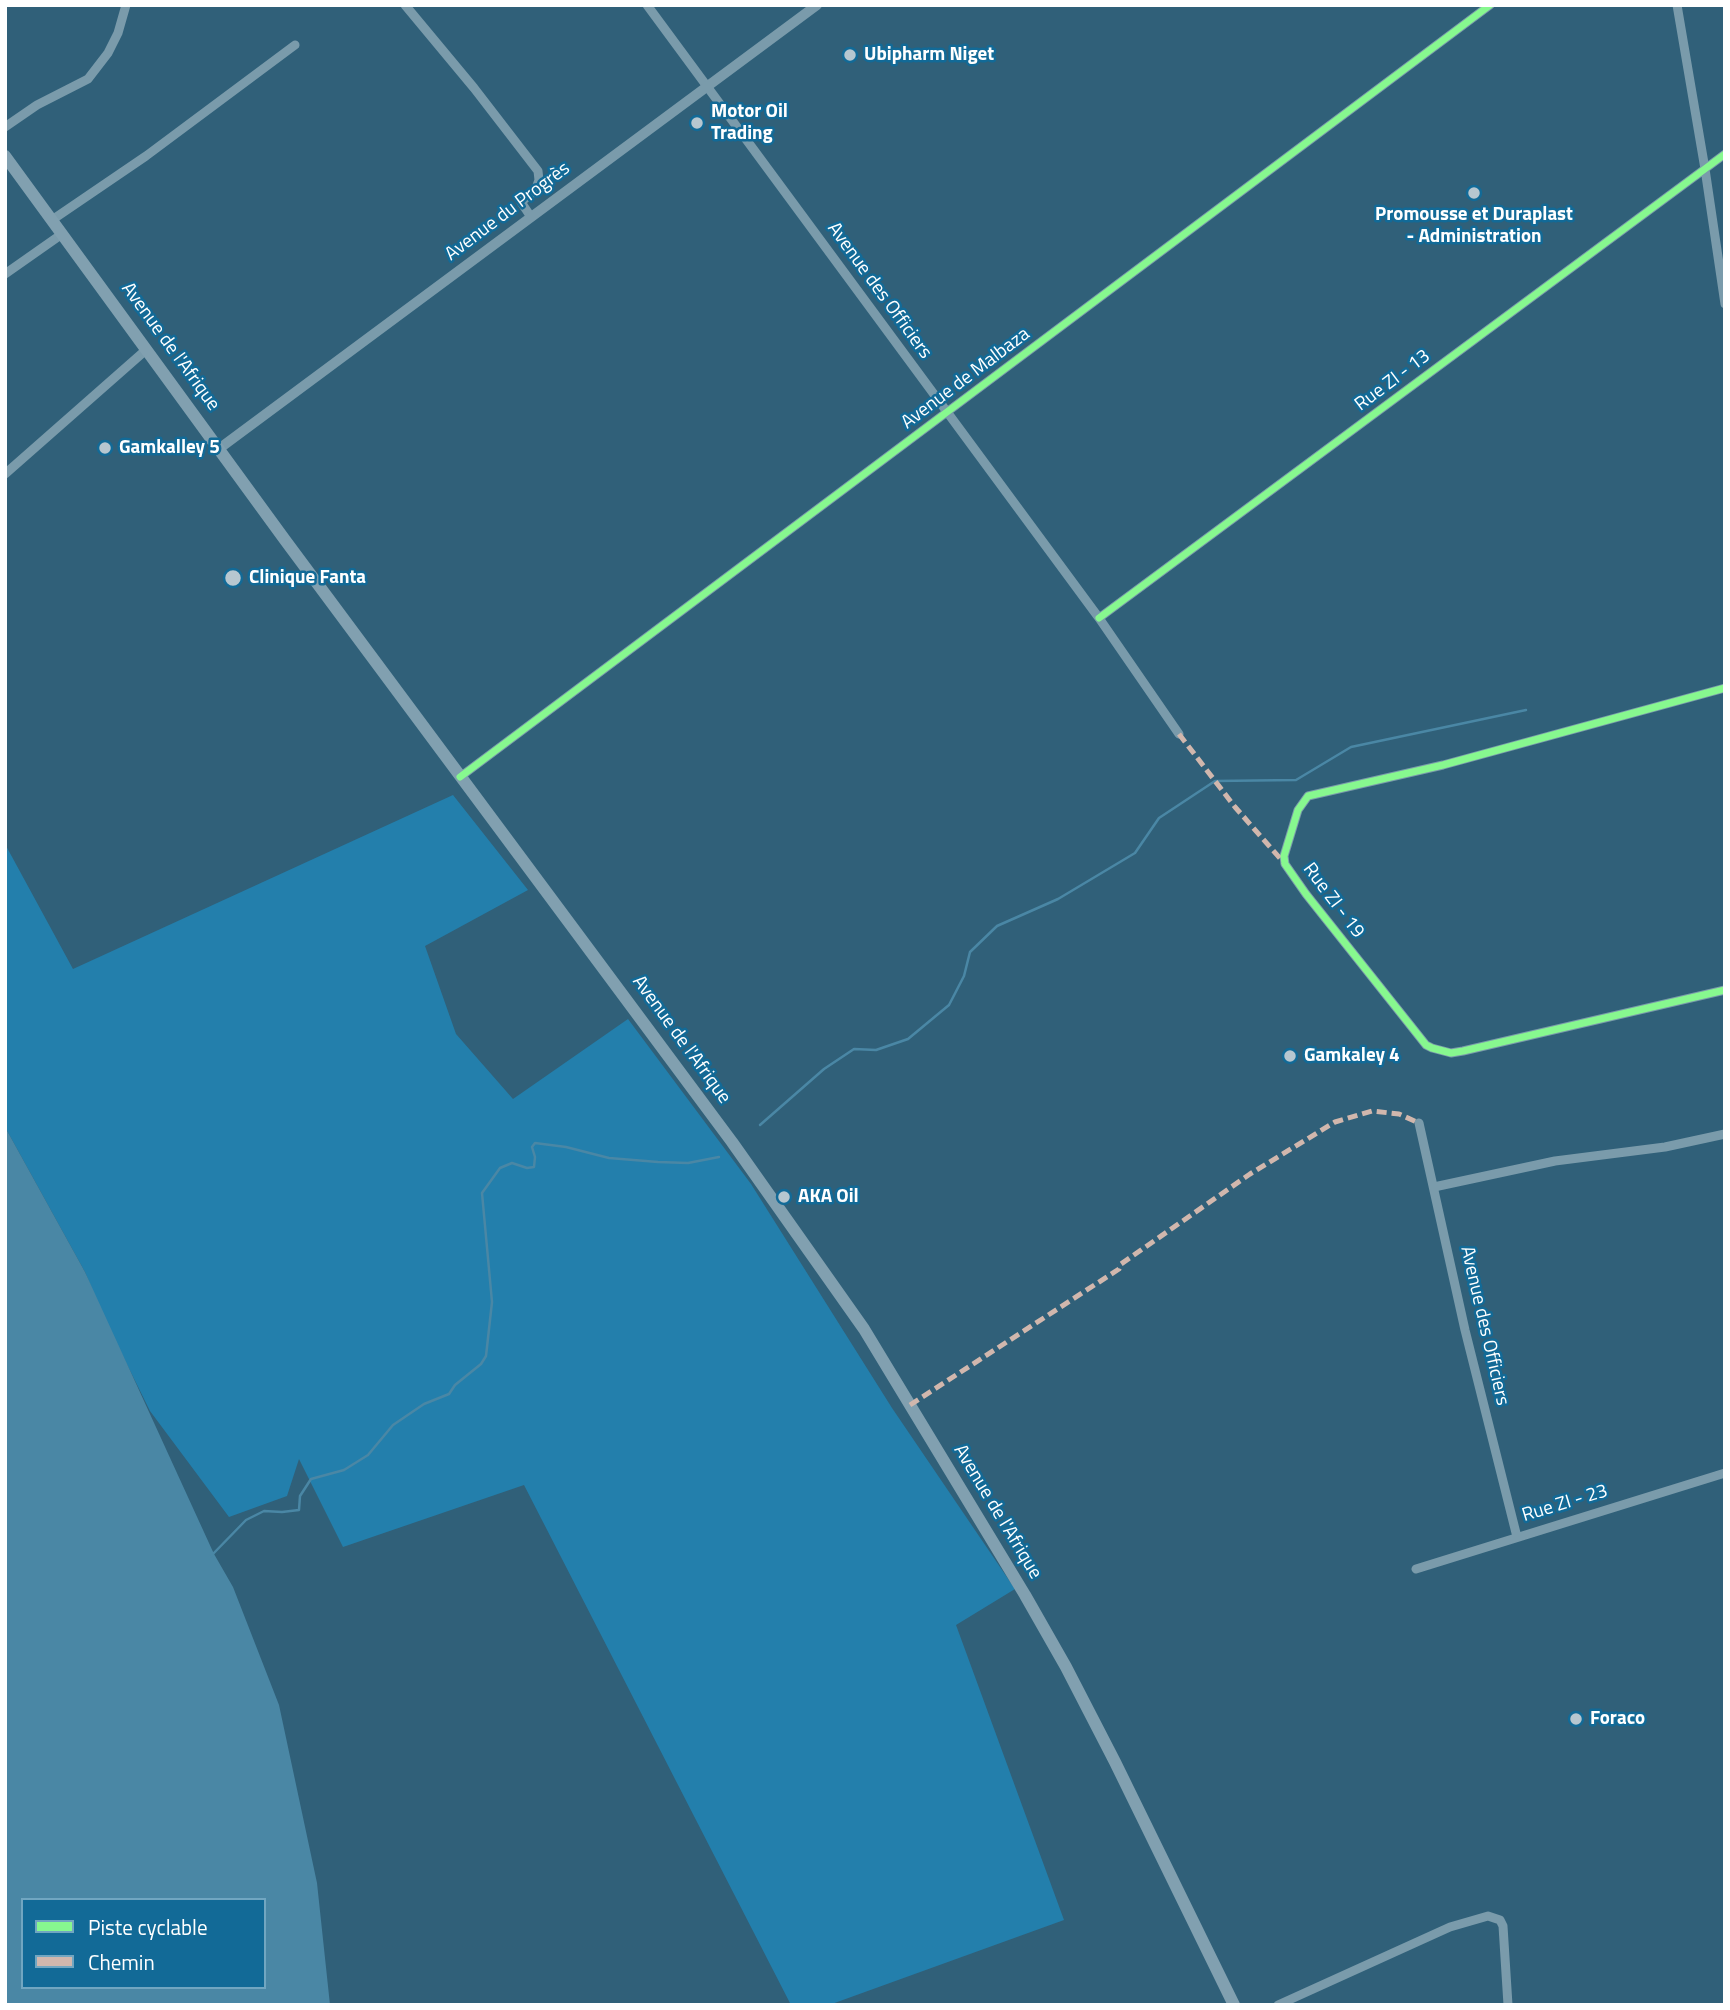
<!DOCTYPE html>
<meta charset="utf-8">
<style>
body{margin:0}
#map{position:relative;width:1730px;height:2010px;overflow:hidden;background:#306079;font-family:"Titillium Web",sans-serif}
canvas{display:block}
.frame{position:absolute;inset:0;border:7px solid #fff;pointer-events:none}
.legend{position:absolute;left:21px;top:1898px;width:245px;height:91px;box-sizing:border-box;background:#126a97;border:2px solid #71a6c1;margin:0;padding:9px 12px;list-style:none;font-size:21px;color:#fff}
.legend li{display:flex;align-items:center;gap:14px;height:35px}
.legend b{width:35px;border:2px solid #71a6c1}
</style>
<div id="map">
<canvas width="1730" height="2010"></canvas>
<div class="frame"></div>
<ul class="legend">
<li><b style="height:9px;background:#87f88f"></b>Piste cyclable</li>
<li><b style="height:9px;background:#d1b7ad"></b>Chemin</li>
</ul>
</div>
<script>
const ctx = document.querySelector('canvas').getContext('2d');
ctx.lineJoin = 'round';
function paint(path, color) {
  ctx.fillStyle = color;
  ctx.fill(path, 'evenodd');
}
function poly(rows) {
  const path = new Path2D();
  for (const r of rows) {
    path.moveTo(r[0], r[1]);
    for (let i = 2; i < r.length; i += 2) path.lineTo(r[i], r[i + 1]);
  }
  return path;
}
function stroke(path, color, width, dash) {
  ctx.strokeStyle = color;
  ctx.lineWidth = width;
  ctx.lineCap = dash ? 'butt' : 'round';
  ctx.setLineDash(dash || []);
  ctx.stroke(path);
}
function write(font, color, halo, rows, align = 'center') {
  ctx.font = font + ' "Titillium Web",sans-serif';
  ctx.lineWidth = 5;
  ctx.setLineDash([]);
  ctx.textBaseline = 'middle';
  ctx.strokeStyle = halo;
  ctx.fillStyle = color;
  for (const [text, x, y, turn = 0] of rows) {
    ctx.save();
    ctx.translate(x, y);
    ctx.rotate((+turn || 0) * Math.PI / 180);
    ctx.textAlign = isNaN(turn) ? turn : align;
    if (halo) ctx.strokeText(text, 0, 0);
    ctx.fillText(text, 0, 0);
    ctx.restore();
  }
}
paint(poly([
 [453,795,528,890,425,946,456,1034,513,1099,628,1019,751,1184,892,1408,1015,1589,956,1625,1064,1920,829,2005,791,2005,524,1485,343,1547,299,1459,287,1496,229,1517,150,1411,106,1322,85,1272,5,1127,5,844,73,969]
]), '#237fac');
paint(poly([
 [5,1127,85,1272,214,1554,233,1587,279,1705,317,1883,330,2005,5,2005],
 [23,1900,264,1900,264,1987,23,1987]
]), '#4a87a5');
stroke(poly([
 [760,1125,824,1069,854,1049,876,1050,908,1039,949,1005,964,976,970,952,997,926,1058,899,1135,853,1159,818,1215,781,1296,780,1351,747,1526,710],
 [211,1556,246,1520,264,1511,282,1512,299,1510,300,1496,311,1479,344,1470,368,1455,393,1425,424,1404,449,1394,455,1385,481,1364,486,1356,492,1302,482,1193,500,1168,512,1163,527,1168,534,1167,535,1157,532,1147,535,1143,566,1147,609,1158,658,1162,688,1163,719,1157]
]), '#4a87a5', 2.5);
stroke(poly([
 [405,5,474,88,538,171,539,180,535,191,521,202,531,217],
 [647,5,1099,618,1179,734],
 [1677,5,1705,169,1725,304],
 [5,127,37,105,88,79,108,53,118,33,126,5],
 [52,220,146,156,295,45],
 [5,274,62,234],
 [5,474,147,349],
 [1099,618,1725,154],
 [1725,688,1443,765,1308,796,1298,810,1284,856,1285,864,1306,894,1426,1045,1432,1048,1451,1053,1463,1051,1725,990],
 [460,777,1490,5],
 [1419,1123,1465,1330,1517,1537],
 [1434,1187,1555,1161,1665,1147,1725,1134],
 [1416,1569,1725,1473],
 [1278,2005,1450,1927,1488,1916,1500,1920,1503,1926,1508,2005]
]), '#7a9bab', 9);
stroke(poly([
 [220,448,817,5]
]), '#7a9bab', 10);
stroke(poly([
 [5,156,285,540,732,1142,864,1329,1025,1595,1066,1667,1115,1762,1234,2005]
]), '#81a0b0', 12);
stroke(poly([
 [1179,734,1235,807,1285,864],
 [910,1405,1119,1269,1121,1264,1250,1174,1335,1122,1372,1111,1399,1114,1419,1123]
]), '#d1b7ad', 5, [10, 5]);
stroke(poly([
 [1099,618,1725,154],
 [1725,688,1443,765,1308,796,1298,810,1284,856,1285,864,1306,894,1426,1045,1432,1048,1451,1053,1463,1051,1725,990],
 [460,777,1490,5]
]), '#87f88f', 7);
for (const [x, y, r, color] of [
 [850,55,7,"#b7c7d0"],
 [697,123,7,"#b7c7d0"],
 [1474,193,7,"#b7c7d0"],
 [105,448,7,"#b7c7d0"],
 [233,578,9,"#b7c7d0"],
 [1290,1056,7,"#b7c7d0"],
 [784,1197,7,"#b7c7d0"],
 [1576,1719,7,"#b7c7d0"]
]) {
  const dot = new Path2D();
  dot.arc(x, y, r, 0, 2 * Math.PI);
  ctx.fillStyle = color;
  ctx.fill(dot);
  stroke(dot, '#126a97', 2.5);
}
write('bold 19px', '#fff', '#126a97', [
 ["Ubipharm Niget",864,55],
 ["Motor Oil",711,112],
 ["Trading",711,134],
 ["Promousse et Duraplast",1474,215,"center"],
 ["- Administration",1474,237,"center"],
 ["Gamkalley 5",119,448],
 ["Clinique Fanta",249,578],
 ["Gamkaley 4",1304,1056],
 ["AKA Oil",798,1197],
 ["Foraco",1590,1719]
], 'left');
write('19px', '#fff', '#126a97', [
 ["Avenue du Progrès",508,212,-37],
 ["Avenue des Officiers",879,291,54],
 ["Avenue de l'Afrique",170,347,54],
 ["Avenue de Malbaza",966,379,-37],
 ["Rue ZI - 13",1393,381,-37],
 ["Rue ZI - 19",1333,901,53],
 ["Avenue de l'Afrique",681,1040,54],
 ["Avenue des Officiers",1484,1326,77],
 ["Rue ZI - 23",1565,1504,-17],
 ["Avenue de l'Afrique",997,1512,59]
]);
</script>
